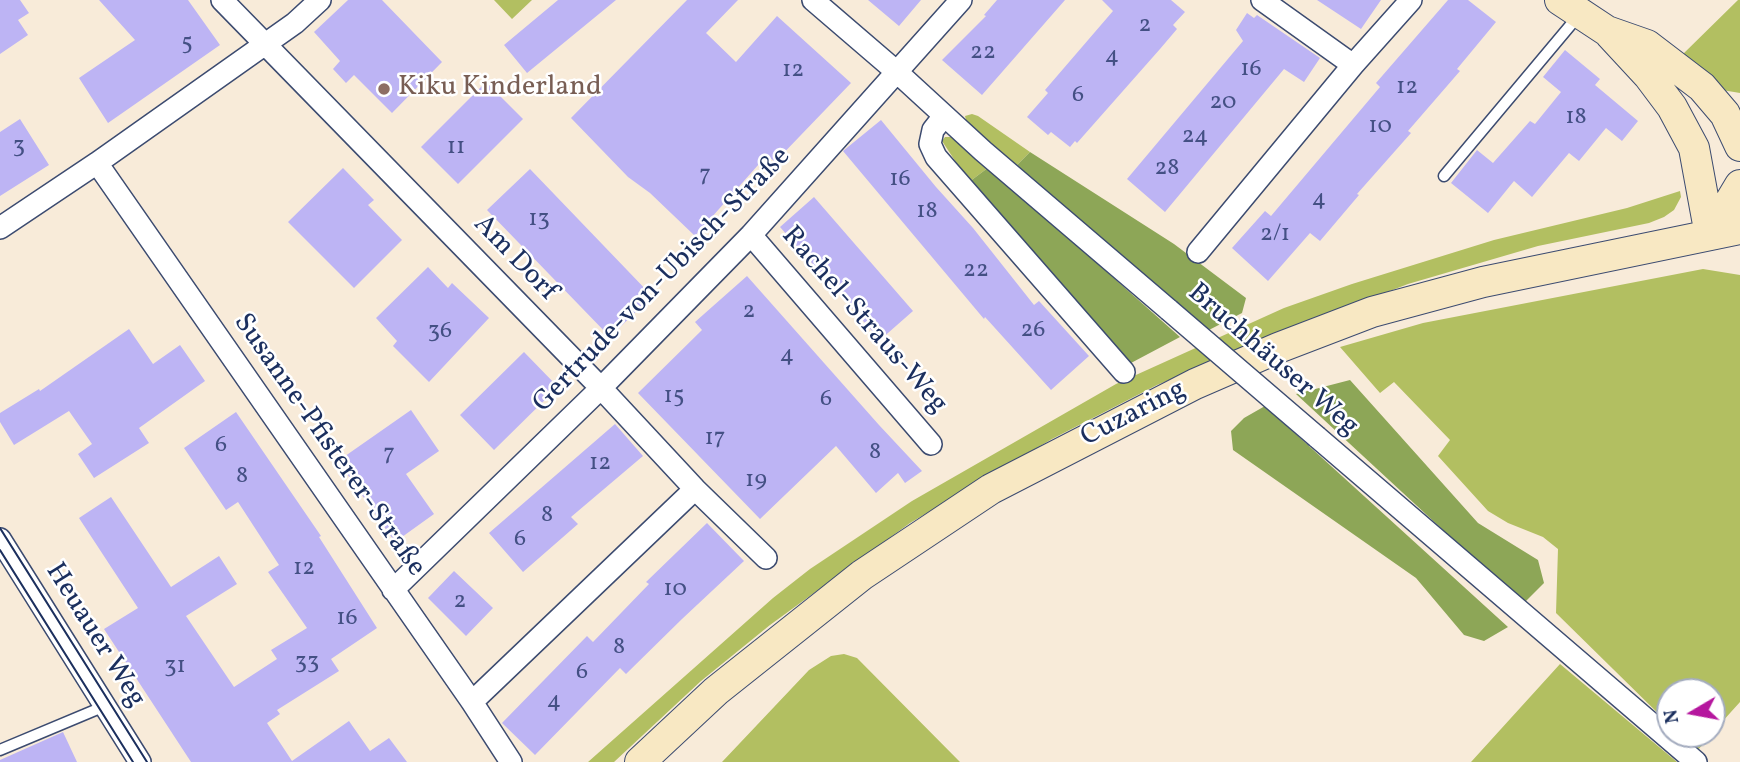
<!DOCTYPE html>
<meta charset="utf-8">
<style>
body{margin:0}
#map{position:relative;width:1740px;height:762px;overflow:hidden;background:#f8ebd9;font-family:Vollkorn,serif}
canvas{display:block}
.north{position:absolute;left:1656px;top:678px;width:70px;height:70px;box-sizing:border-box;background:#fff;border:2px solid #a4acbf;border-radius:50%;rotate:260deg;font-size:19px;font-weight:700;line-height:28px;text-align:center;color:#1b2f5e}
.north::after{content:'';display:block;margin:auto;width:24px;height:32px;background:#b5179e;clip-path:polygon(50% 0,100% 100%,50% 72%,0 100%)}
</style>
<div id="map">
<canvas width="1740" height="762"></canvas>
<div class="north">N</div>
</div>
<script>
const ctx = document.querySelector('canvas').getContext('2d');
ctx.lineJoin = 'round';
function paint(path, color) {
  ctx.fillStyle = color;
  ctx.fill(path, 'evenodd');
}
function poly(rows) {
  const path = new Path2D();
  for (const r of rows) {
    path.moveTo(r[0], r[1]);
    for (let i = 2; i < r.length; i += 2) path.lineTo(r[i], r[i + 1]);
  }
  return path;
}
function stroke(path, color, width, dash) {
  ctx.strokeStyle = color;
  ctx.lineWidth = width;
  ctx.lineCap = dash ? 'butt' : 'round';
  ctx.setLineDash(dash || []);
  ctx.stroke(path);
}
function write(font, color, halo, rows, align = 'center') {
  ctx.font = font + ' Vollkorn,serif';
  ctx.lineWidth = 5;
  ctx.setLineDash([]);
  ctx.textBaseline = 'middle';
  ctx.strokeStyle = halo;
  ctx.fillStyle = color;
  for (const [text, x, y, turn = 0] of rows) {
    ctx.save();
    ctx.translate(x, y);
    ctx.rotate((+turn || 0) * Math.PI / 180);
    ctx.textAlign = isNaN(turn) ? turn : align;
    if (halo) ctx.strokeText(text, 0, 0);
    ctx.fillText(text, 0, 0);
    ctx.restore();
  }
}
paint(poly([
 [494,0,532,0,512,19],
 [1738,0,1740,0,1740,93,1722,90,1682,55],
 [972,114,978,116,1030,152,1016,166,967,124,965,116],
 [945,137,955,137,989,167,969,182,942,141],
 [1680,191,1681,197,1674,210,1664,217,1649,223,1538,246,1408,284,1276,335,1157,385,1052,439,910,523,770,625,701,681,614,762,588,762,773,598,810,569,912,501,1116,384,1284,308,1352,284,1494,240,1627,208],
 [1703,269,1740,275,1740,702,1712,733,1712,692,1670,692,1670,725,1556,613,1558,549,1543,537,1508,523,1488,511,1438,456,1450,440,1394,382,1380,393,1340,347,1423,323],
 [844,654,857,658,960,762,722,762,809,670,831,656],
 [1560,664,1677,762,1471,762],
 [1680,734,1712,734,1697,751]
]), '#b2bf61');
paint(poly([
 [1030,152,1174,244,1246,298,1242,313,1207,331,1016,166],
 [989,167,1180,337,1131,363,1121,358,969,182],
 [1350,380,1478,523,1538,560,1544,583,1523,604,1296,394],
 [1265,406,1508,627,1484,641,1464,635,1416,578,1233,450,1231,431,1244,418]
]), '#8da657');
paint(poly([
 [0,0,20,0,29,13,18,20,28,35,0,54],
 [99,0,188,0,220,45,108,123,79,78,135,40],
 [348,0,382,0,442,62,392,113,354,75,346,83,333,69,340,61,314,32],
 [558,0,616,0,527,73,504,45],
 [687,0,738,0,706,33,736,62,777,16,851,83,775,162,767,155,695,236,650,193,628,177,571,118],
 [868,0,921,0,899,26],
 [997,0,1065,0,982,95,942,60,986,16,984,15],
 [1102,0,1171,0,1185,12,1173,25,1177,29,1160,49,1077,143,1075,141,1070,147,1051,132,1048,135,1027,117,1048,93,1045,90,1113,11],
 [1317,0,1381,0,1361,29],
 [1448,0,1468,0,1496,22,1457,69,1460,71,1408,131,1411,133,1357,194,1359,195,1320,241,1310,233,1268,281,1232,248,1265,211,1271,216,1380,87,1376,83],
 [1247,13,1254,18,1257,15,1320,58,1304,82,1284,69,1165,212,1127,179,1243,41,1236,30],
 [1565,50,1600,79,1595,85,1638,121,1622,141,1606,128,1579,161,1569,153,1532,197,1514,181,1488,213,1451,183,1477,150,1493,163,1530,121,1535,124,1561,92,1543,77],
 [486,82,523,119,458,184,421,147],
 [20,119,49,165,0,196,0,132],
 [881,120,936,187,973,228,1034,305,1039,301,1089,356,1051,390,985,317,984,319,843,151],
 [343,168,374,200,368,205,402,240,354,288,288,222],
 [530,169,652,296,610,337,487,210],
 [814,197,913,311,880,340,780,227],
 [428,267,448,288,452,283,489,318,429,382,393,346,397,341,376,318],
 [747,276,879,425,922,471,905,483,898,473,876,493,836,446,760,519,638,393,702,330,695,322],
 [129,329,153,364,180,345,205,381,139,428,149,443,94,478,78,454,92,444,69,411,14,445,0,422,0,413,39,389,40,391],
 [524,352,558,387,494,450,460,415],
 [411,410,439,451,406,474,434,514,395,542,338,461],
 [236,412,321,536,319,537,377,628,331,659,339,671,277,710,280,714,267,723,292,761,349,721,370,751,389,738,407,762,191,762,104,629,138,608,79,518,111,497,171,587,219,556,237,584,186,616,234,687,277,659,271,650,307,628,268,572,279,565,238,502,226,510,184,448],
 [615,424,643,456,571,517,578,524,523,572,489,533],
 [707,523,744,561,682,619,626,674,620,668,535,755,502,723,587,636,593,642,649,584,646,582],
 [454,571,493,608,466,636,428,598],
 [63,732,77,762,0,762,0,760]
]), '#bdb4f4');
const lane = poly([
 [1444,176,1579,15],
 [0,750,105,706]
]);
const street = poly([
 [222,0,601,388,695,489,766,558],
 [813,0,898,73,983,151,1169,310],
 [1262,0,1353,65],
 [944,116,933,130,930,144,936,157,1124,372],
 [97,163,472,702,511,762],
 [0,228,97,163,295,23,320,0],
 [751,235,931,444],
 [1198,252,1353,65,1411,0],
 [1317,437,1696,762],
 [0,539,140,762],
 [393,590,601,388,751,235,961,0],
 [472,702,695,489]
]);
const secondary = poly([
 [1560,0,1607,31,1647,45,1702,87,1725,114,1740,146],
 [1610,34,1648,75,1672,107,1694,148,1710,235],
 [1710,235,1740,185],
 [640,762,716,691,862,575,991,489,1195,384,1278,348,1372,312,1483,282,1740,229]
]);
stroke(lane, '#3c4b70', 13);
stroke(street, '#3c4b70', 24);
stroke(secondary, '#3c4b70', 32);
stroke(lane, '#fff', 10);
stroke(street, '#fff', 21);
stroke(secondary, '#f8e8c3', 30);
stroke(poly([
 [0,528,147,762],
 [0,550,133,762]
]), '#1b2f5e', 2);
const streetBridge = poly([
 [1169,310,1317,437]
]);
stroke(streetBridge, '#3c4b70', 24, []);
stroke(streetBridge, '#fff', 21);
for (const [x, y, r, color] of [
 [384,89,7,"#8d6e63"]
]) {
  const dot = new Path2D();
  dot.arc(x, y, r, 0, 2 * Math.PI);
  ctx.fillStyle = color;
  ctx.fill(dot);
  stroke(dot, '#fff', 2.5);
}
write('24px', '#445084', null, [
 ["2",1145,27],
 ["5",187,45],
 ["22",983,54],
 ["4",1112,58],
 ["16",1251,71],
 ["12",793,72],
 ["12",1407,89],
 ["6",1078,97],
 ["20",1223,104],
 ["18",1576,119],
 ["10",1380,128],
 ["24",1195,138],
 ["3",19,148],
 ["11",456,149],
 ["28",1167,170],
 ["7",705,177],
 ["16",900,181],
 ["4",1319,201],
 ["18",927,213],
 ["13",539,221],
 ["2/1",1275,236],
 ["22",976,272],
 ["2",749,313],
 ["26",1033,332],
 ["36",440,333],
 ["4",787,357],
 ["15",674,398],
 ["6",826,401],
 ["17",715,440],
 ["6",221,447],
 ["8",875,454],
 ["7",389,456],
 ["12",600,465],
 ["8",242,478],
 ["19",756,482],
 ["8",547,517],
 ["6",520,541],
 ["12",304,570],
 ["10",675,591],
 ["2",460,603],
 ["16",347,620],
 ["8",619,649],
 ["33",307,664],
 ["31",175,668],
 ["6",582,674],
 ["4",554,703]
]);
write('28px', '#785e54', '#fff', [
 ["Kiku Kinderland",398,89]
], 'left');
write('28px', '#1b2f5e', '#fff', [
 ["Am Dorf",514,259,46],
 ["Gertrude-von-Ubisch-Straße",663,281,-46],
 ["Rachel-Straus-Weg",863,321,49],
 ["Bruchhäuser Weg",1272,361,41],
 ["Cuzaring",1134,415,-27],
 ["Susanne-Pfisterer-Straße",328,446,55],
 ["Heuauer Weg",94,636,58]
]);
</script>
